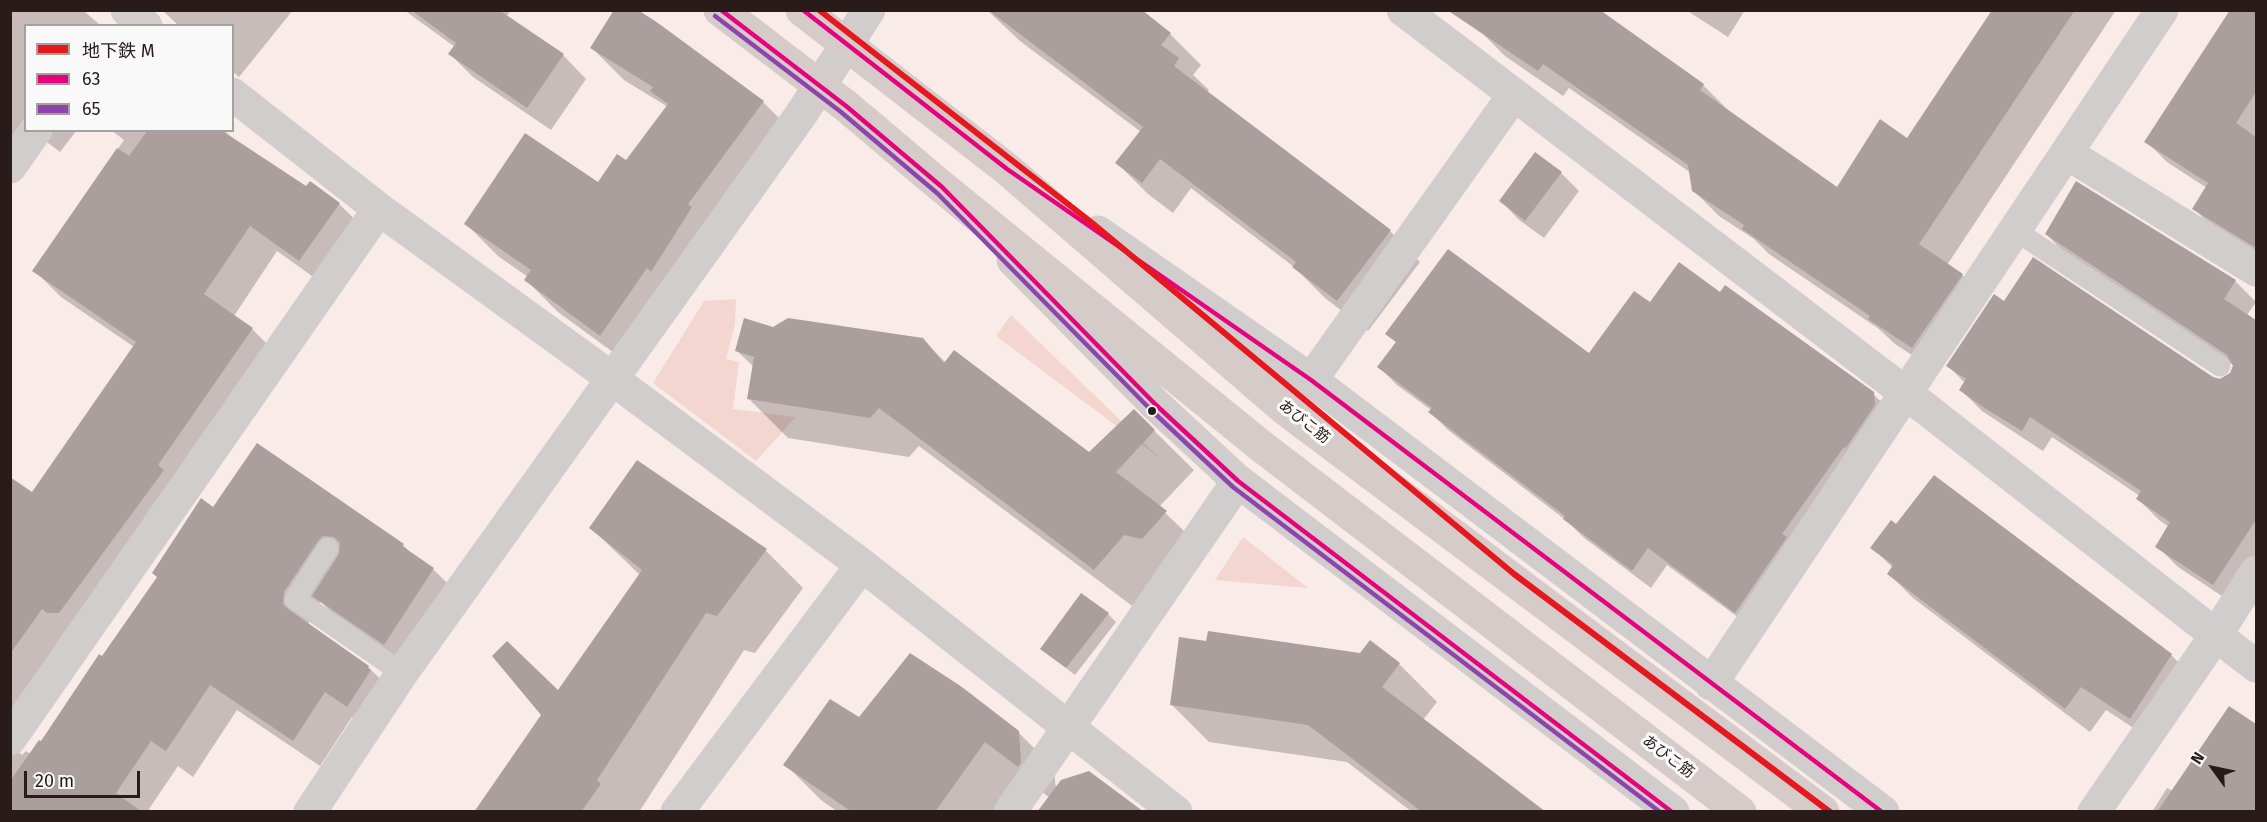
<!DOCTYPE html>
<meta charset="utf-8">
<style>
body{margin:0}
#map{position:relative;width:2267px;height:822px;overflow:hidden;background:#f9ebe8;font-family:"Fira Sans","Noto Sans JP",sans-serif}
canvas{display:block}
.frame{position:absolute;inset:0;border:12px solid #291b19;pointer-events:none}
.legend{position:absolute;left:24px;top:24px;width:210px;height:108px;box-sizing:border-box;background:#f9f9f9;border:2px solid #a6a09f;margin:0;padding:8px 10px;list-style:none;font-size:18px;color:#291b19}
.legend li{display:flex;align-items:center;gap:12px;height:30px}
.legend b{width:30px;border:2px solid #a6a09f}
.north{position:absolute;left:2183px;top:738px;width:60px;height:60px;-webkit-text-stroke:4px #f9f9f9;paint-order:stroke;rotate:303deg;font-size:16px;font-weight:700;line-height:24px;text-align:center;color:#291b19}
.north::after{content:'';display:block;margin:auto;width:21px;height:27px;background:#291b19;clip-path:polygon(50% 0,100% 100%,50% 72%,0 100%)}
.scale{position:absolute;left:24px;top:771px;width:116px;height:27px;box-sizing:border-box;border:3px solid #291b19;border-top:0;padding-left:8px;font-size:18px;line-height:21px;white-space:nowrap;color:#291b19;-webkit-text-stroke:4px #f9f9f9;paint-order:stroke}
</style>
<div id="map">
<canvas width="2267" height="822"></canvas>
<div class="frame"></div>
<ul class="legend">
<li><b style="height:8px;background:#e5171f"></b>地下鉄 M</li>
<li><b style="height:8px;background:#e5007d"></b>63</li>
<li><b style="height:8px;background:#8e44ad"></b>65</li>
</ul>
<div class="north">N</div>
<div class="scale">20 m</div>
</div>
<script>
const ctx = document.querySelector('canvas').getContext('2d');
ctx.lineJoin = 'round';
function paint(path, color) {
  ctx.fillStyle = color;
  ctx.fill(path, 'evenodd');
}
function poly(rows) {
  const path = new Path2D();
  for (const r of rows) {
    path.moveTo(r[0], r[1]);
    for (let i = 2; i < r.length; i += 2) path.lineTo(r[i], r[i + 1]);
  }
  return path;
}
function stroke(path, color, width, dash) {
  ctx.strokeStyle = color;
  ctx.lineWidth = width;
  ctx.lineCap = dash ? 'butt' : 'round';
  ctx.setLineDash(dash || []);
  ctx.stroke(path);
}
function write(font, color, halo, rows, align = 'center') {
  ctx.font = font + ' "Fira Sans","Noto Sans JP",sans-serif';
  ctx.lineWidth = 6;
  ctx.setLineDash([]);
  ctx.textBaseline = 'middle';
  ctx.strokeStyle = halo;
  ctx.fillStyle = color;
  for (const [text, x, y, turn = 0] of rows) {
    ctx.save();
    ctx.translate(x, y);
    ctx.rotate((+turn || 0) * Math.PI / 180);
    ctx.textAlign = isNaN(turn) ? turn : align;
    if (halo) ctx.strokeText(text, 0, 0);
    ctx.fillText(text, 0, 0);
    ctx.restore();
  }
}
paint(poly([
 [736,299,735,324,726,359,739,362,733,409,796,417,756,461,653,383,704,301],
 [1011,315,1162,460,996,336],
 [1243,537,1308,588,1215,580]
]), '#f3d6d0');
paint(poly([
 [10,10,83,10,101,26,26,26,26,130,77,130,60,152,35,133,10,168],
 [162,10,293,10,239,77,232,71,232,26,179,26],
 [404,10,511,10,506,17,563,55,586,79,551,130,473,77,450,54,455,47],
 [987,10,1139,10,1170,34,1201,65,1193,75,1209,90,1207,93,1390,231,1420,262,1368,331,1325,298,1294,267,1191,188,1173,213,1148,194,1117,163,1141,132,1020,41],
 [1597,10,1703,85,1728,110,1837,189,1908,140,1994,10,2116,10,1947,265,1962,275,1987,300,1938,372,1895,344,1879,329,1769,254,1754,239,1719,216,1693,190,1691,173,1569,88,1563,96,1505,56,1479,30],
 [1686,10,1745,10,1728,37],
 [2231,10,2256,10,2256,255,2215,229,2194,209,2207,188,2167,162,2146,141],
 [657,24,763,102,795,134,632,366,558,312,526,280,528,277,498,256,466,224,598,184,626,162,668,107,624,80,592,48],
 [111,130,224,130,235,141,307,188,339,204,366,230,326,286,277,251,234,316,252,329,278,355,10,718,10,485,32,494,134,347,61,297,34,270,124,140],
 [1561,173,1579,191,1544,238,1518,219,1501,201],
 [2046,234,2235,281,2256,302,2247,315,2256,321,2256,571,2234,604,2178,567,2157,546,2169,527,2159,520,2138,499,2140,496,2052,437,2043,451,1982,411,1961,390,1965,383,1948,366,2005,303,2212,378,2226,379,2232,373,2233,365,2067,255],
 [1721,294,1873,394,1892,412,1754,629,1667,565,1651,588,1583,537,1567,521,1448,430,1430,412,1431,410,1397,385,1379,367,1397,343,1387,334,1589,356,1650,304],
 [774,329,923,340,946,363,1089,454,1134,411,1194,470,1159,507,1205,551,1135,608,919,446,909,457,788,438,749,399,754,367,737,351],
 [1934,477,2171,655,2196,679,2155,742,2106,710,2090,732,1913,598,1889,574,1893,568,1872,547,1897,527],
 [213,509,403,545,413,555,433,569,460,596,411,670,341,622,321,602,310,619,308,626,368,667,395,693,374,732,352,717,320,766,237,710,193,777,178,766,147,812,10,812,10,743,22,755,26,751,31,754,41,743],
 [591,528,766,551,803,588,755,653,744,650,639,812,476,812,640,575],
 [1108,614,1116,622,1075,675,1042,649],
 [1399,664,1437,702,1423,720,1543,812,1412,812,1347,762,1209,742,1171,704],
 [2230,708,2256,726,2256,812,2152,812,2167,788,2173,791],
 [859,719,1018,732,1054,768,1056,790,1050,798,1021,776,995,812,838,812,821,800,785,764]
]), '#0003');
paint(poly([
 [411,10,499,10,564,54,527,108,448,54,456,43],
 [614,10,638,10,658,23,764,101,688,204,692,207,651,272,647,268,600,336,524,280,531,270,464,224,525,133,598,182,617,154,626,160,668,104,650,91,653,87,590,48],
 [988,10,1142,10,1171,33,1161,45,1179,58,1174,66,1391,230,1337,301,1292,267,1296,262,1160,159,1142,183,1115,163,1143,127],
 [1447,10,1600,10,1704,84,1700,90,1837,187,1880,119,1907,138,1992,10,2075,10,1919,244,1963,274,1912,348,1868,319,1870,316,1742,229,1744,225,1692,191,1688,165,1543,64,1538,71],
 [2230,10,2256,10,2256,92,2236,123,2256,137,2256,248,2192,209,2208,183,2144,142],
 [148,130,221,130,306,186,310,181,340,203,299,261,250,226,204,294,253,328,158,465,164,470,59,613,47,613,42,609,10,654,10,477,32,492,136,342,32,271,117,148,129,156],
 [1535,152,1562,172,1525,221,1499,201],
 [2076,181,2236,280,2224,299,2256,320,2256,520,2213,585,2155,547,2170,522,2136,499,2141,491,2030,417,2022,431,1986,409,1959,390,1966,379,1946,366,1994,294,2004,301,2033,257,2213,377,2220,379,2230,373,2233,366,2227,355,2045,234],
 [1448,249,1589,353,1634,291,1650,302,1679,262,1720,292,1725,285,1874,392,1875,405,1846,448,1844,447,1782,534,1787,537,1735,613,1648,548,1632,571,1563,519,1565,516,1428,412,1432,408,1377,367,1396,342,1385,334],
 [744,318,773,327,788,318,923,338,944,363,954,350,1089,452,1134,409,1155,430,1116,472,1167,511,1142,539,1124,535,1094,570,879,408,870,418,747,399,754,357,735,351],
 [257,443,404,544,402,546,434,568,384,645,312,596,339,554,340,543,334,537,323,536,318,541,284,592,283,604,288,609,369,666,368,668,371,670,347,707,325,692,293,741,210,685,166,751,151,741,116,793,142,812,10,812,10,781,39,740,41,741,99,654,102,656,157,577,152,573,201,498,213,507],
 [637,460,767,549,717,616,706,613,597,780,601,784,581,812,474,812,541,715,492,656,507,641,558,690,642,570,589,528],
 [1934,475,2172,654,2130,719,2081,687,2065,709,1887,574,1893,565,1870,548,1891,520,1896,524],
 [1081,593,1109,613,1066,668,1040,649],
 [1208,631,1360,653,1370,640,1400,663,1382,687,1546,812,1422,812,1308,725,1170,705,1179,637,1206,641],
 [910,653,962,687,1019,731,1021,762,1018,767,985,742,935,812,852,812,783,765,830,699,859,717],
 [2229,706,2256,724,2256,812,2157,812],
 [1089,771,1144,812,1037,812,1061,780]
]), '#ab9f9d');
stroke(poly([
 [2016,231,2220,366],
 [328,548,295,599,402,673]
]), '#d1cdcc', 21);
stroke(poly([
 [127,10,146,26],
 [1403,10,1907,394,2216,635,2094,812],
 [232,94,379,209,591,363,862,565,1176,812],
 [2068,154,2256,270],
 [10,167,36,130],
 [1098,232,1311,380,1883,812],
 [1013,260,1156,405,1238,481,1673,812],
 [1311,380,1513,96],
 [2256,572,2216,635,2256,666],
 [1711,684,2162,10],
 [10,739,379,209],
 [310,812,402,673,800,116,869,10],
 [677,812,862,565],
 [1010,812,1238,481]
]), '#d1cdcc', 33);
stroke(poly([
 [720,10,846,106,942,187,1261,446,1740,812],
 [802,10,1007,169,1285,409,1823,812]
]), '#d5cbc9', 33);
stroke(poly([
 [721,10,846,106,942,187,1156,405,1238,481,1672,812],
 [803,10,1007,169,1311,380,1882,812]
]), '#e5007d', 4.5);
stroke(poly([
 [715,16,841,112,937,193,1151,410,1233,487,1660,812]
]), '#8e44ad', 4.5);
stroke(poly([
 [819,10,1091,222,1514,574,1830,812]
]), '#e5171f', 6);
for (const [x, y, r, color] of [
 [1152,411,5,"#291b19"]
]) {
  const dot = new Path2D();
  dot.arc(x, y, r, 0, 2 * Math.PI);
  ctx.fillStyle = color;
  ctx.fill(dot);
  stroke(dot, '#f9f9f9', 2);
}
write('15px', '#291b19', '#f9f9f9', [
 ["あびこ筋",1304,422,38],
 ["あびこ筋",1668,757,37]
]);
</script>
